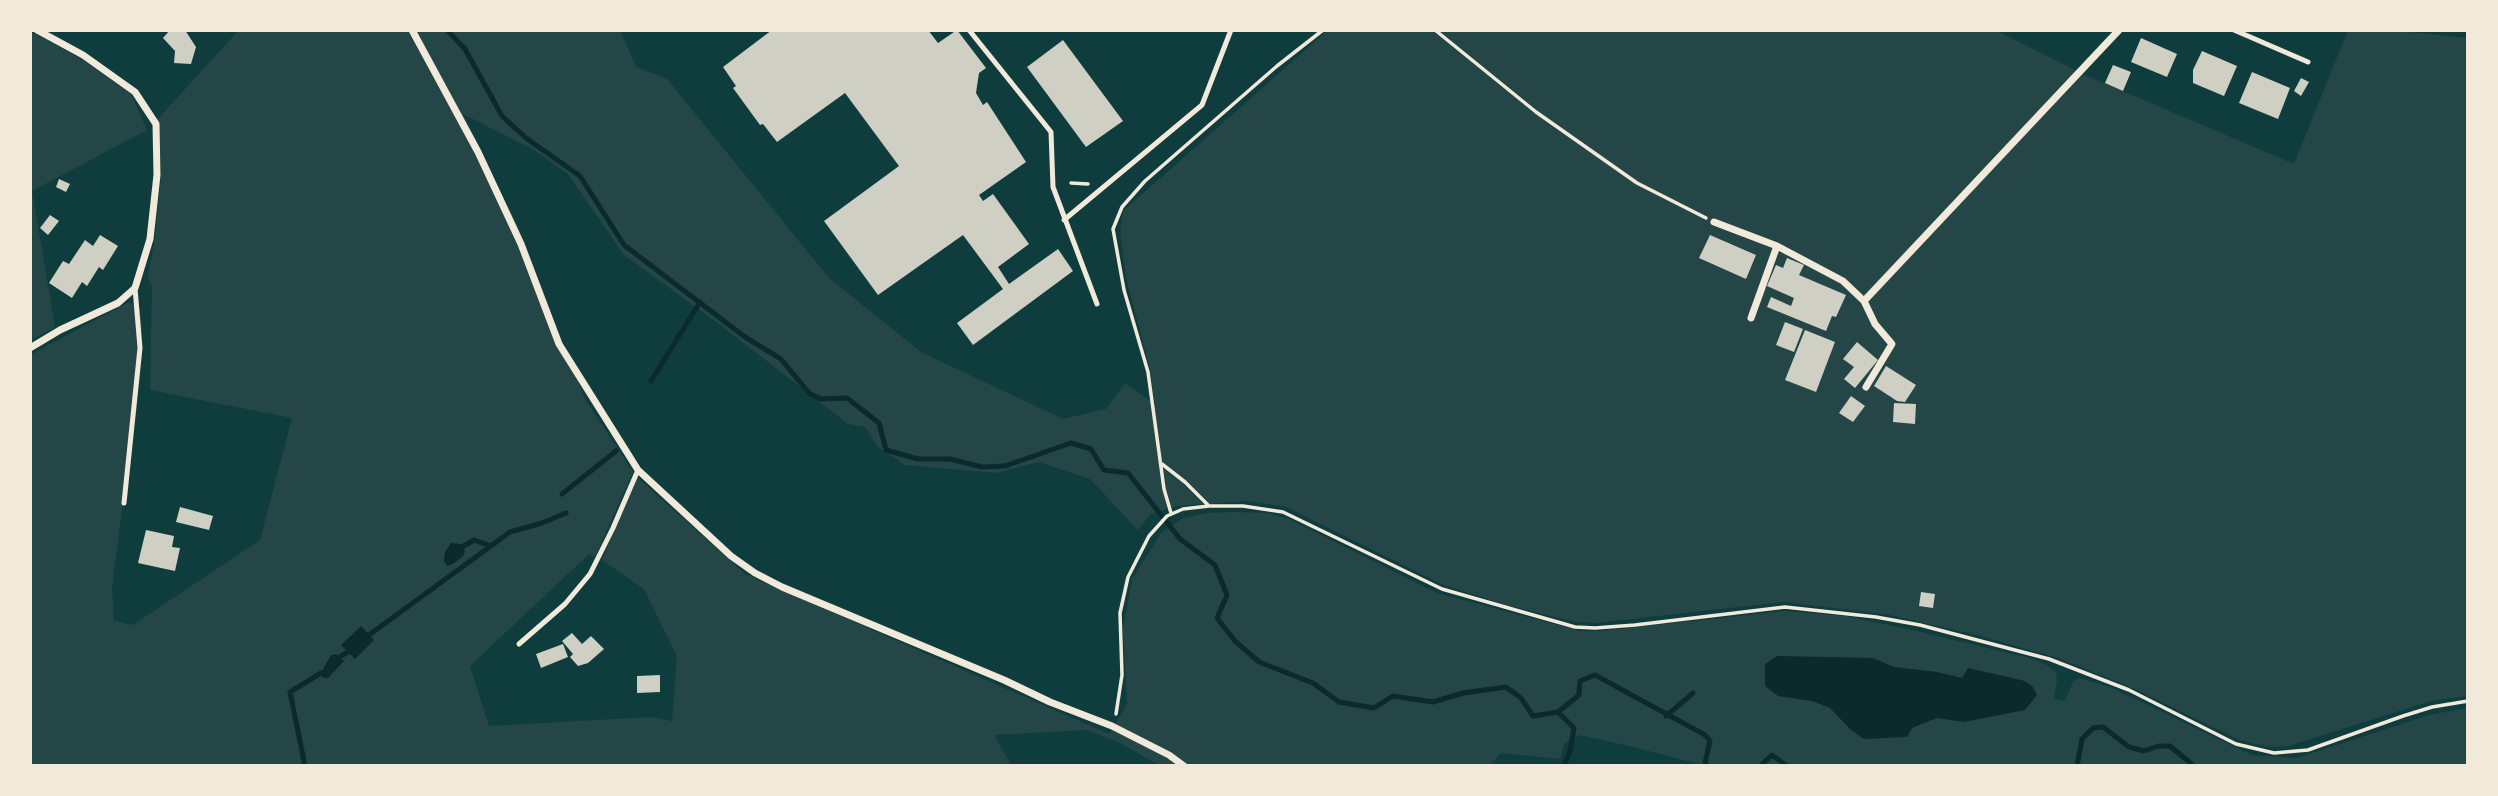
<!DOCTYPE html>
<style>
body{margin:0}
#map{position:relative;width:2498px;height:796px;overflow:hidden;background:#0f3d3e;font-family:Lora,serif}
canvas{display:block}
.frame{position:absolute;inset:0;border:32px solid #f1e9da;pointer-events:none}
</style>
<div id="map">
<canvas width="2498" height="796"></canvas>
<div class="frame"></div>
</div>
<script>
const ctx = document.querySelector('canvas').getContext('2d');
ctx.lineJoin = 'round';
function paint(path, color) {
  ctx.fillStyle = color;
  ctx.fill(path, 'evenodd');
}
function poly(rows) {
  const path = new Path2D();
  for (const r of rows) {
    path.moveTo(r[0], r[1]);
    for (let i = 2; i < r.length; i += 2) path.lineTo(r[i], r[i + 1]);
  }
  return path;
}
function stroke(path, color, width, dash) {
  ctx.strokeStyle = color;
  ctx.lineWidth = width;
  ctx.lineCap = dash ? 'butt' : 'round';
  ctx.setLineDash(dash || []);
  ctx.stroke(path);
}
paint(poly([
 [239,30,620,30,636,67,667,79,829,278,921,352,1063,419,1106,409,1125,383,1155,404,1150,370,1126,277,1120,232,1123,211,1328,30,1995,30,2085,75,2294,164,2348,30,2388,30,2468,38,2468,696,2431,701,2288,746,2269,747,2239,740,2135,689,2058,658,1981,636,1885,614,1782,602,1596,623,1575,622,1507,605,1441,584,1286,507,1248,501,1176,506,1151,514,1138,530,1090,479,1039,462,996,473,905,465,878,447,865,427,848,424,719,324,624,255,568,174,534,150,463,114,517,225,585,399,633,472,595,557,589,554,470,666,489,726,650,717,672,721,677,656,644,589,602,560,637,477,745,574,1109,734,1127,704,1123,629,1132,579,1161,533,1183,518,1206,513,1236,512,1267,513,1289,519,1437,593,1580,631,1601,631,1785,611,1844,616,1904,628,2033,659,2047,665,2056,673,2057,681,2054,698,2058,700,2065,701,2073,682,2079,678,2086,680,2110,687,2252,755,2297,758,2429,715,2468,708,2468,766,1706,766,1634,747,1579,735,1565,743,1560,759,1501,753,1489,766,1160,766,1120,743,1088,730,994,735,1012,766,30,766,30,355,129,302,140,309,142,327,140,365,112,588,114,621,133,625,260,540,292,418,150,390,152,286,148,276,155,238,161,176,159,123,156,121],
 [30,31,83,60,131,94,147,130,32,191,55,327,30,341]
]), '#244646');
paint(poly([
 [451,543,460,544,465,551,463,556,453,564,447,566,444,561,445,552],
 [361,626,374,640,355,659,341,645],
 [336,654,344,661,328,678,323,678,321,673,331,655],
 [1777,656,1873,658,1894,667,1937,672,1962,678,1968,668,2025,681,2033,687,2037,695,2025,710,1964,722,1937,718,1912,728,1907,737,1864,739,1850,729,1830,708,1812,701,1778,696,1765,686,1765,664]
]), '#0a2a2b');
stroke(poly([
 [447,30,465,49,502,116,526,138,580,176,624,245,745,337,781,359,809,393,821,399,847,398,879,423,886,450,918,459,950,459,982,467,1005,466,1071,443,1091,449,1104,470,1128,473,1180,539,1215,565,1227,595,1217,618,1235,641,1259,662,1313,683,1339,702,1374,708,1393,696,1433,702,1463,693,1506,687,1521,698,1533,716,1558,712,1579,695,1580,681,1595,675,1705,735,1710,741,1705,763,1708,766],
 [651,381,700,302],
 [562,494,616,451],
 [462,547,474,540,491,546],
 [369,635,510,532,542,523,566,513],
 [341,656,348,652],
 [1558,712,1574,728,1570,751,1564,766],
 [1666,716,1693,693],
 [305,766,290,692,321,673],
 [1760,766,1772,755,1787,766],
 [2077,766,2082,739,2093,728,2103,727,2129,747,2144,751,2159,746,2170,746,2194,766]
]), '#0a2a2b', 5);
paint(poly([
 [170,30,185,30,196,47,191,64,174,63,175,51,163,38],
 [772,30,928,30,938,43,957,30,986,68,979,73,976,93,983,105,987,102,1026,162,979,195,983,201,993,194,1029,244,998,267,1009,284,1058,249,1073,271,973,345,957,323,1003,289,963,235,878,295,824,221,899,166,845,93,777,142,763,124,760,125,733,88,736,86,723,67],
 [2141,38,2177,54,2167,77,2131,62],
 [1063,40,1123,121,1086,147,1027,67],
 [2202,51,2237,66,2224,96,2193,83,2193,70],
 [2113,65,2131,72,2123,91,2105,83],
 [2252,72,2290,88,2278,119,2239,103],
 [2301,78,2309,82,2301,96,2294,91],
 [59,179,70,184,66,192,56,187],
 [50,215,59,221,48,235,40,228],
 [100,235,118,246,103,270,99,267,87,286,82,282,72,298,49,283,63,261,69,264,85,240,93,246],
 [1710,235,1756,255,1746,279,1699,258],
 [1787,258,1804,265,1799,275,1846,295,1836,317,1832,316,1826,331,1767,307,1771,297,1791,306,1794,298,1767,286,1776,265,1783,268],
 [1785,322,1803,329,1794,352,1776,345],
 [1805,330,1835,342,1816,392,1785,380],
 [1857,342,1878,360,1855,388,1844,379,1854,367,1843,359],
 [1886,366,1916,385,1905,402,1897,401,1874,386],
 [1851,396,1865,406,1853,422,1839,413],
 [1894,403,1916,404,1915,424,1893,422],
 [180,507,213,516,209,530,176,522],
 [146,530,174,536,172,547,180,548,175,571,138,563],
 [1921,592,1935,594,1933,608,1919,606],
 [572,633,582,644,591,636,604,649,588,663,578,666,570,657,573,654,562,641],
 [563,644,568,657,541,668,536,654],
 [660,675,660,692,637,693,637,676]
]), '#cfcfc3');
stroke(poly([
 [1435,30,1536,112,1637,183,1706,218],
 [1071,183,1088,184],
 [1162,464,1185,482,1208,505],
 [1171,513,1164,489,1148,372,1124,290,1113,229,1122,207,1145,181,1277,66,1323,30],
 [1116,714,1122,675,1120,613,1128,577,1149,536,1167,516,1183,509,1209,506,1243,506,1283,512,1442,589,1575,627,1595,628,1635,625,1785,607,1876,617,1920,625,2049,659,2129,690,2236,744,2274,753,2308,750,2403,716,2432,707,2468,701]
]), '#f1e9da', 3.5);
stroke(poly([
 [969,30,1051,132,1053,187,1097,304],
 [2234,30,2308,62],
 [1064,220,1202,105,1231,30],
 [124,503,140,348,135,288],
 [519,644,565,604,590,574,613,528,638,470]
]), '#f1e9da', 5);
stroke(poly([
 [412,30,478,152,521,244,559,344,638,470,731,556,755,573,782,587,1004,680,1050,702,1112,726,1169,755,1184,766],
 [1714,222,1777,246],
 [1864,301,1875,324,1892,344,1866,387],
 [1751,318,1777,246,1843,281,1864,301,2119,30],
 [30,348,60,330,118,303,135,288,150,239,157,175,156,124,135,92,83,55,37,30]
]), '#f1e9da', 7);
</script>
